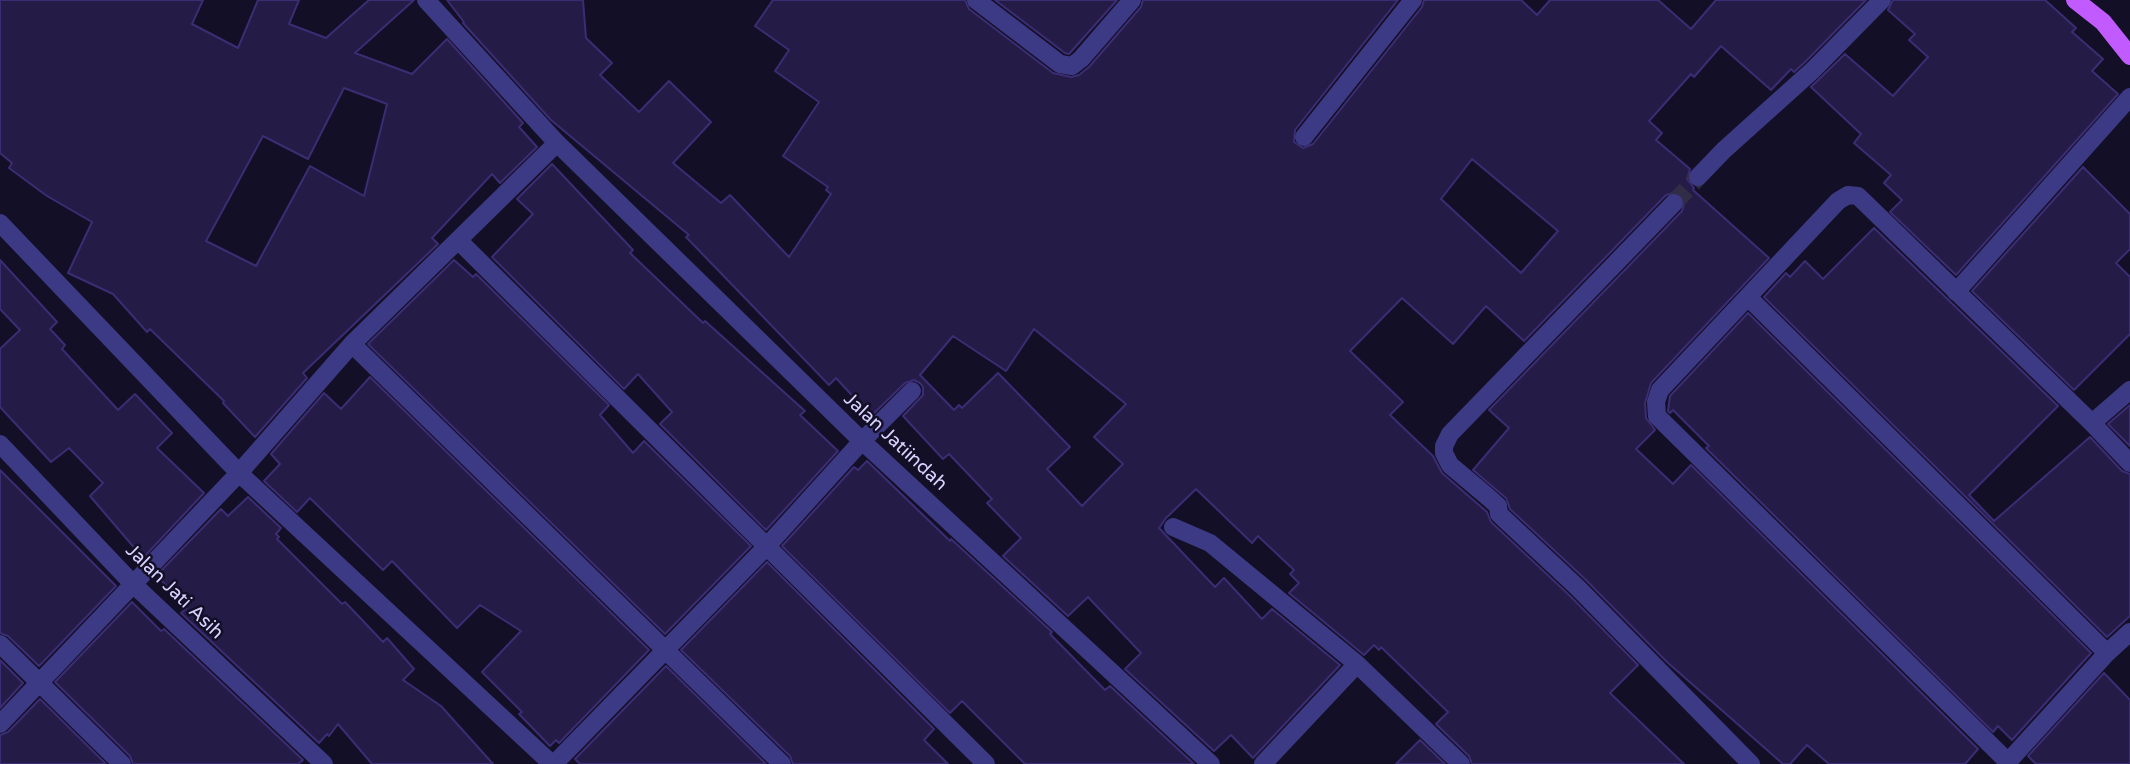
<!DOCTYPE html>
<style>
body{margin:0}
canvas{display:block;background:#130f26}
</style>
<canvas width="2130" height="764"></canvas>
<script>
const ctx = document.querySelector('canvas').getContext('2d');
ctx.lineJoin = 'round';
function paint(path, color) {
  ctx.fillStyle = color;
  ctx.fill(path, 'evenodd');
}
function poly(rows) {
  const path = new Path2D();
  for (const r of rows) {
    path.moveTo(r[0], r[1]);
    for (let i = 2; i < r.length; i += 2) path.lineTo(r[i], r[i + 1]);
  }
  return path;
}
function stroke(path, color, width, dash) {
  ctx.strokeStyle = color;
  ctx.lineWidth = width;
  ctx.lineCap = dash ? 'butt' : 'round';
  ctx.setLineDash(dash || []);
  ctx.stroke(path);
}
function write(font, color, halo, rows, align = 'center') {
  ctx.font = font + ' "Varela Round",sans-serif';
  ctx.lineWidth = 5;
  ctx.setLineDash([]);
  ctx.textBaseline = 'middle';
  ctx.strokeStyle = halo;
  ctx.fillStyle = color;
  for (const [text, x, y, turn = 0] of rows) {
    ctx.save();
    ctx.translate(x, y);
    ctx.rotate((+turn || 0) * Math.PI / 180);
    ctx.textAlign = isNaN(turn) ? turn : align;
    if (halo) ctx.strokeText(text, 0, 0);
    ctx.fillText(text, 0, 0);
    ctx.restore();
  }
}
const building = poly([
 [0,0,203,0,192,24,238,48,258,0,299,0,289,24,326,38,369,0,414,0,355,53,412,74,447,39,523,123,519,127,537,147,500,183,492,174,432,238,438,244,303,373,307,378,255,437,223,403,224,401,150,329,147,332,113,294,68,273,92,222,47,196,9,168,12,163,0,153,0,0],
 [344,88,387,104,364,196,310,166,256,266,206,241,263,136,308,159,344,88],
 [447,0,583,0,586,38,612,63,600,75,639,112,669,81,711,122,673,163,721,203,730,195,789,257,831,194,826,190,828,187,783,156,819,102,775,71,789,50,755,26,773,0,965,0,969,9,1053,73,1071,77,1079,75,1089,67,1141,7,1143,0,1398,0,1295,130,1294,142,1303,148,1313,144,1422,7,1424,0,1521,0,1537,15,1550,0,1658,0,1691,29,1716,0,1866,0,1805,62,1794,72,1791,69,1771,90,1721,46,1694,77,1691,74,1649,121,1662,133,1656,140,1690,169,1687,179,1694,188,1693,190,1769,258,1651,383,1645,403,1646,418,1655,430,1636,449,1673,484,1691,465,1978,749,1965,764,1829,764,1807,745,1790,764,1783,764,1667,662,1585,579,1510,509,1506,498,1473,470,1509,428,1489,410,1682,211,1685,201,1677,192,1666,195,1524,341,1486,306,1453,344,1402,298,1350,351,1403,402,1390,415,1433,456,1442,473,1487,512,1491,522,1569,595,1638,665,1610,693,1684,764,1472,764,1469,756,1436,724,1448,712,1381,647,1379,650,1374,645,1364,655,1289,593,1299,583,1290,574,1294,570,1258,536,1252,543,1196,489,1166,518,1159,528,1215,587,1224,578,1262,619,1272,609,1340,665,1253,758,1231,735,1214,751,1125,669,1141,653,1088,597,1068,616,1003,556,1021,538,987,503,992,499,949,454,943,459,903,416,923,395,923,387,920,383,914,380,905,383,871,416,836,378,829,385,686,237,689,235,551,120,463,23,464,22,447,0],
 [1472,159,1558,231,1521,273,1441,199,1472,159],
 [1034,329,1126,404,1094,437,1123,464,1082,506,1047,469,1070,447,998,373,962,408,959,405,954,410,920,375,953,336,1006,371,1034,329],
 [995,0,1117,0,1069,54,1065,53,995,0],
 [1893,0,2045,0,2076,28,2072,32,2103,59,2092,71,2118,94,1956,275,1890,212,1902,200,1884,183,1891,175,1854,143,1861,134,1811,87,1845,54,1893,96,1928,57,1909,40,1915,34,1888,10,1893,0],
 [552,164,633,250,630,253,703,323,705,321,805,411,800,415,838,451,766,530,660,424,672,412,638,374,624,389,492,257,533,214,517,199,552,164],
 [2083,167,2130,214,2130,249,2116,263,2130,277,2130,334,2074,390,1972,291,2083,167],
 [1874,228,2058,406,1969,495,1994,521,2090,437,2122,471,2130,474,2130,616,2107,637,1764,297,1786,273,1790,277,1805,261,1823,279,1874,228],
 [0,260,57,322,50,329,65,345,62,349,118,410,135,394,172,433,157,448,204,493,143,558,90,496,103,483,69,448,51,462,0,407,0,349,20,330,0,309,0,260],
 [454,260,473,277,476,274,609,405,600,415,633,453,644,441,751,546,665,634,368,344,454,260],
 [1748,313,2091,653,2012,740,1998,726,1993,732,1706,448,1709,446,1673,410,1670,413,1668,411,1670,396,1748,313],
 [370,377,649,650,559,743,556,740,550,746,519,714,522,712,482,672,521,631,480,605,457,628,392,561,383,570,310,498,297,512,264,481,280,464,271,454,324,393,341,409,370,377],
 [2130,405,2130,446,2108,424,2130,405],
 [867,461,950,541,951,539,1052,632,1050,634,1105,690,1110,686,1194,764,1025,764,962,701,950,713,782,546,854,467,858,470,867,461],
 [0,470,116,586,39,666,8,636,0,633,0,470],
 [248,497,281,528,276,534,279,537,277,539,342,604,345,602,383,642,387,638,414,669,403,680,441,706,493,764,372,764,338,724,329,736,327,734,319,743,181,613,186,609,157,575,221,509,228,516,248,497],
 [767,562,934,729,924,740,948,764,793,764,790,756,681,650,767,562],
 [132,602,161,631,164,629,303,760,298,764,133,764,130,756,55,682,132,602],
 [0,660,23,683,0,708,0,660],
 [666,666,766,764,580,764,575,759,666,666],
 [2104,673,2130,700,2130,764,2036,764,2028,756,2104,673],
 [40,699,106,764,0,764,0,735,8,732,40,699],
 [1420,740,1445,764,1396,764,1420,740]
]);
paint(building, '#241b47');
stroke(building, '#3b2d73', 2);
stroke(poly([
 [1674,203,1698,177]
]), '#312d47', 18, [18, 9]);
stroke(poly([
 [426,0,557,143,862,441,1211,764],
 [976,0,1060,64,1072,66,1081,59,1132,0],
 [1304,137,1413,0],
 [1698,177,1724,150,1813,70,1882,0],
 [1674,203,1450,434,1444,446,1444,453,1450,465,1488,497,1498,506,1499,514,1577,587,1751,764],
 [0,223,239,473,552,764],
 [459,241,986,764],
 [1956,292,2130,97],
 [1748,297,2107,653],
 [352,344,782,764],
 [2092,423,2130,390],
 [0,444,133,584,324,764],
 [1173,527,1210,543,1357,664,1461,764],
 [0,644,122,764],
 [0,724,239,473,352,344,557,143],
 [2008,762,1657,416,1656,402,1660,390,1838,201,1848,195,1858,196,2092,423,2130,463],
 [554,764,767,546,862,441,912,391],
 [1263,764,1357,664],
 [2006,764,2107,653,2130,632]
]), '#3d3a85', 18);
stroke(poly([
 [2075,0,2103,22,2130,56]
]), '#c25bff', 18);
write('19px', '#d9d4ff', '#130f26', [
 ["Jalan Jatiindah",895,442,43],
 ["Jalan Jati Asih",174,592,44]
]);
</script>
